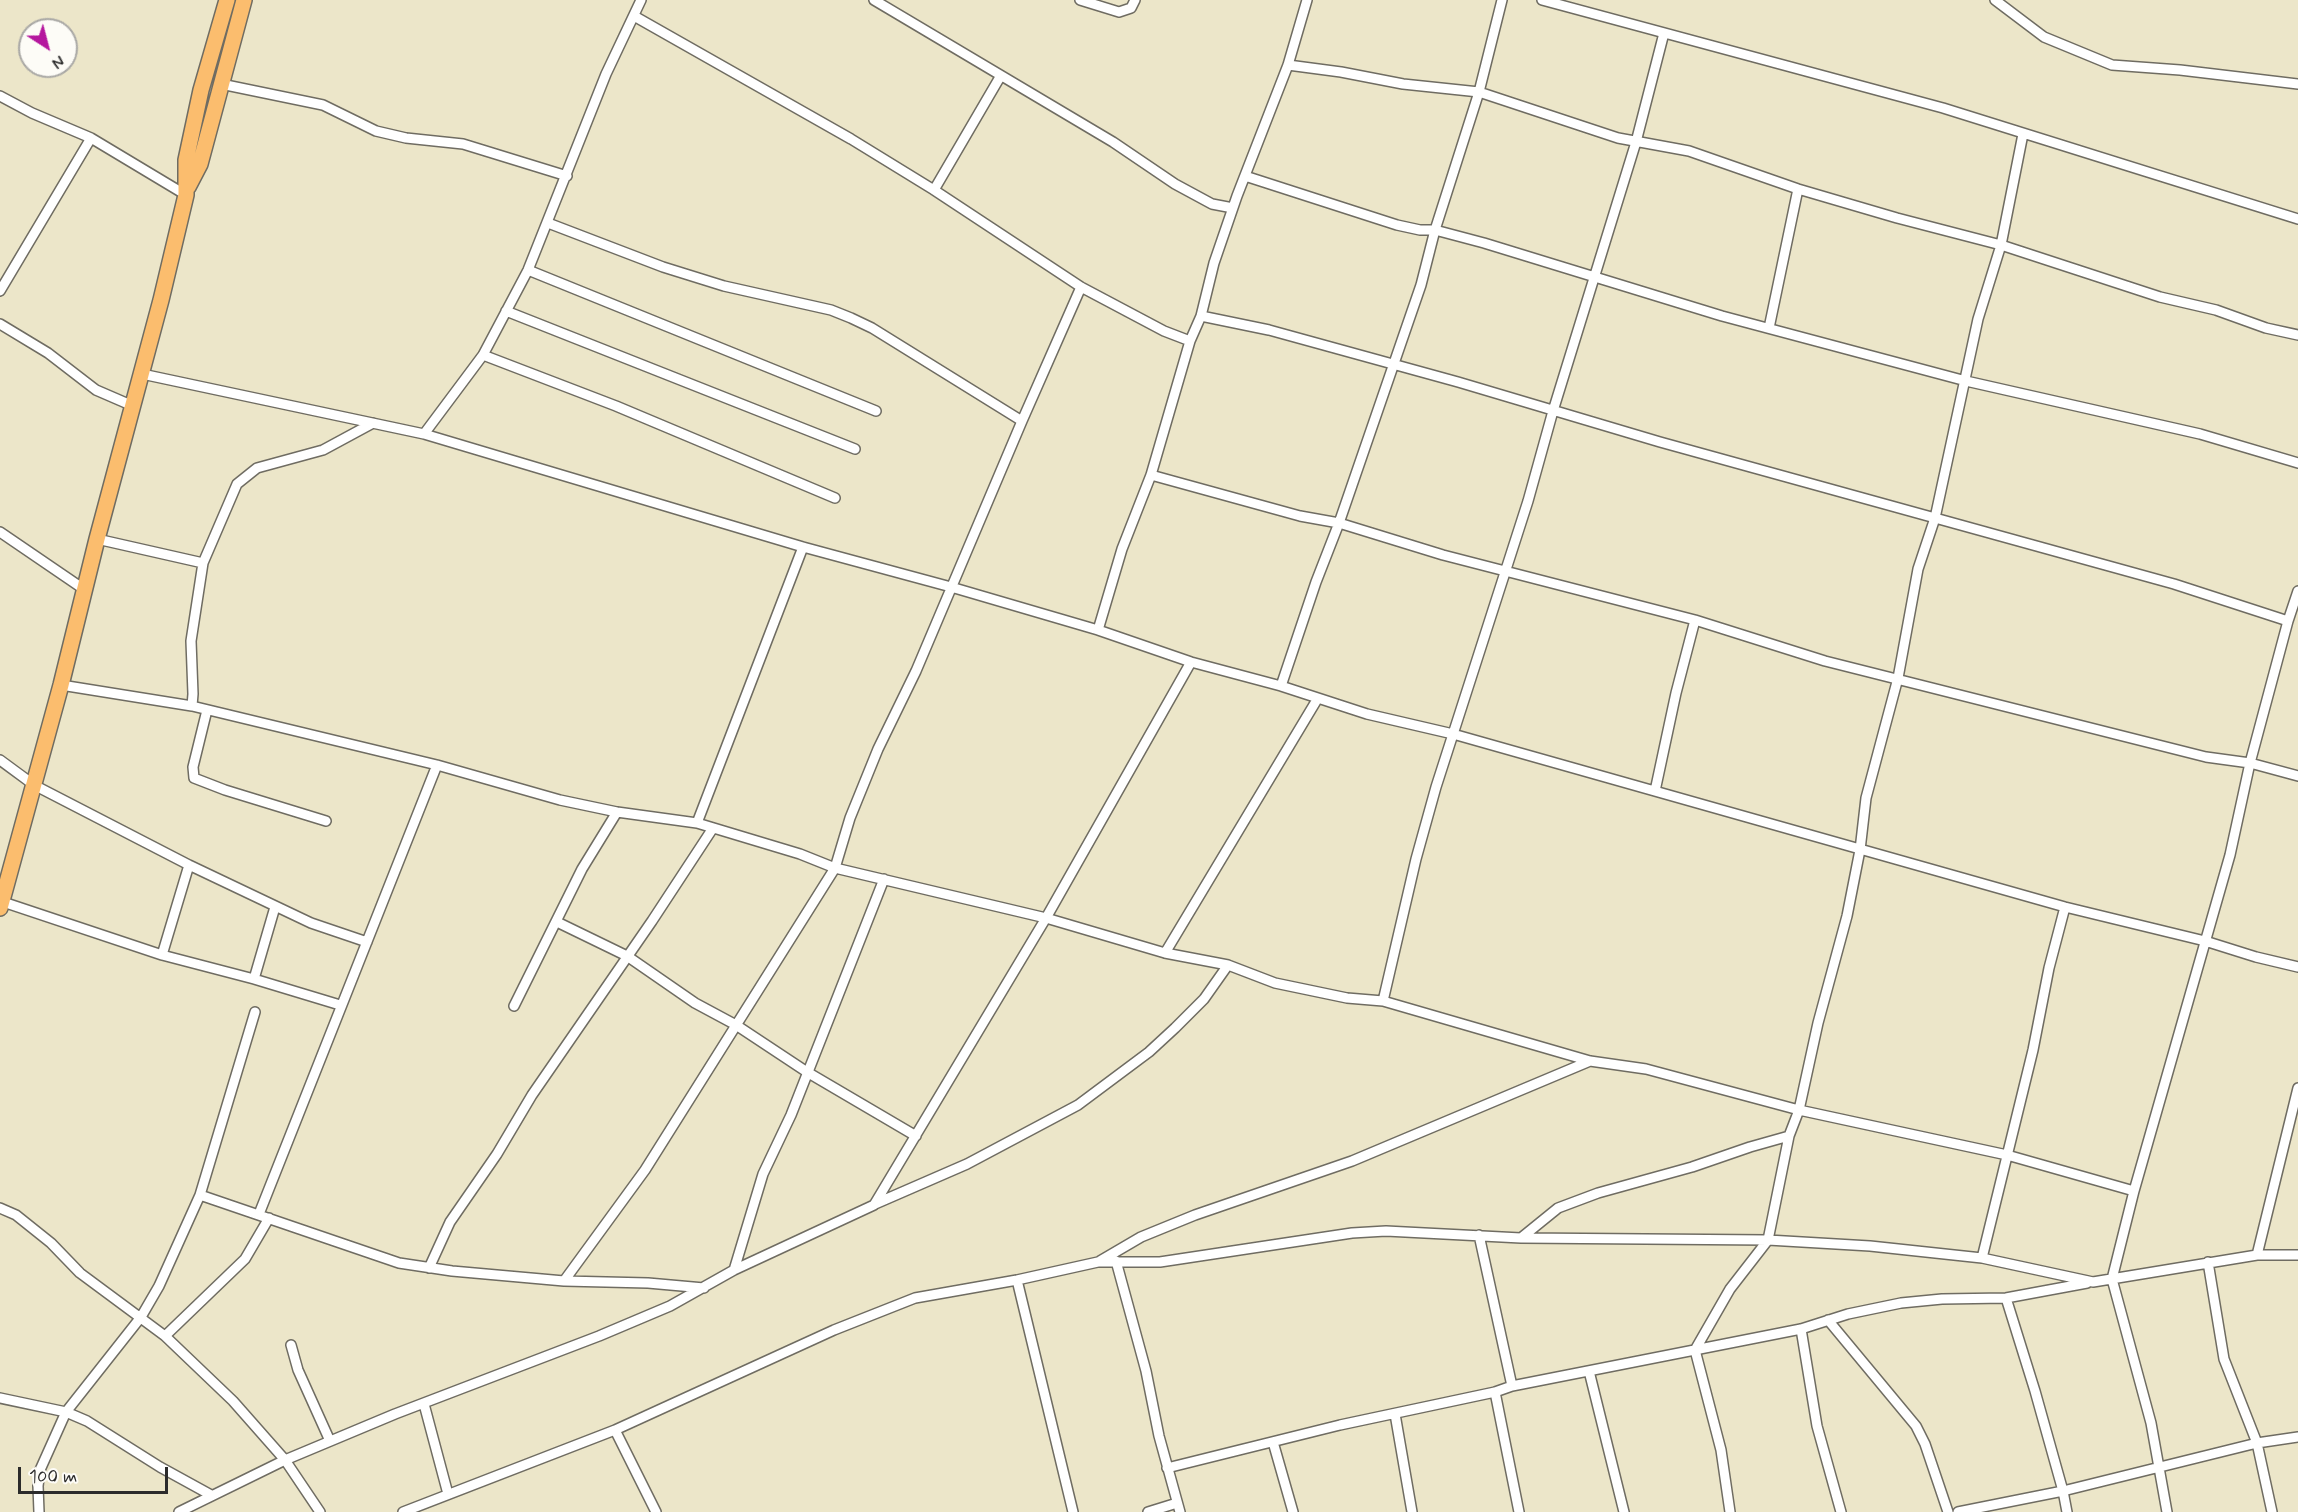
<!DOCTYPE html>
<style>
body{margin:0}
#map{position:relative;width:2298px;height:1512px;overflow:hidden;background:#ece6c9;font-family:Mynerve,sans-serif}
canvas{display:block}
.north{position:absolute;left:18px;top:18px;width:60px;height:60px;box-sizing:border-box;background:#fdfcf7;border:2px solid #a9a8a5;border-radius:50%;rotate:144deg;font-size:16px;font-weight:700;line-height:24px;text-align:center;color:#2b2b2b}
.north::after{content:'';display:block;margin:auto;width:21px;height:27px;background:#b5179e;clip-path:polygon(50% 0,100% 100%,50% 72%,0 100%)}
.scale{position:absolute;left:18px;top:1467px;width:150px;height:27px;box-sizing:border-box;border:3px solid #2b2b2b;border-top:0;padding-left:8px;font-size:18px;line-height:21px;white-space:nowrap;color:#2b2b2b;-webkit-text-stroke:4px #fdfcf7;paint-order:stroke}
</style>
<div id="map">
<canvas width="2298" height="1512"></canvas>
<div class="north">N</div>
<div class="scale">100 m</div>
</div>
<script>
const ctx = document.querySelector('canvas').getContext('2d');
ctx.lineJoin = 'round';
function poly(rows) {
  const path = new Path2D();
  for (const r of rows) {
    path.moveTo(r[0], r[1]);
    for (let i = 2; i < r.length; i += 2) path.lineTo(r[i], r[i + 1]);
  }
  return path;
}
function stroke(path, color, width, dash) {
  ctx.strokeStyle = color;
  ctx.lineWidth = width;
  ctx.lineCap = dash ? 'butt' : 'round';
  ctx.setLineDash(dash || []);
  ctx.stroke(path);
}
const minor = poly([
 [874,0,1113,142,1175,184,1212,204,1233,208],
 [1080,0,1119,12,1131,8,1135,0],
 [1542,0,1943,108,2298,219],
 [1995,0,2044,37,2112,65,2180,70,2298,84],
 [634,16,851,139,934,190,1081,287,1164,331,1190,341],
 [1288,65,1341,72,1403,84,1479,92,1618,138,1689,151,1798,189,1897,218,2001,245,2160,297,2216,310,2266,328,2298,335],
 [221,84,323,105,376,131,406,138,463,144,567,176],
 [0,96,32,113,91,138,186,195],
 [1245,176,1397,225,1420,230,1435,230,1484,243,1722,316,1966,381,2200,434,2298,463],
 [934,190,1000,77],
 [548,223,663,267,724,286,831,310,851,318,872,328,1022,421],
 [528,270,876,411],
 [0,291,91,138],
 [506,311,855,449],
 [1201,316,1269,330,1458,382,1660,442,2174,584,2288,621],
 [0,324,48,353,96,390,133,406],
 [1769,328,1798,189],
 [483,355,616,406,835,498],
 [142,374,424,434,803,547,951,587,1098,630,1191,662,1281,686,1367,714,1453,734,2065,907,2205,941,2256,957,2298,967],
 [424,434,483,355,528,270,606,74,641,0],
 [1151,475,1300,516,1339,523,1443,555,1695,620,1825,661,2206,757,2250,763,2298,776],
 [0,532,85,590],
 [97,539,203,563,237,484,257,468,323,450,373,423],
 [1098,630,1122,549,1151,475,1190,341,1201,316,1214,263,1237,196,1288,65,1307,0],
 [61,685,192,706,437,765,560,800,617,812,697,823,800,854,835,868,1046,918,1165,953,1228,965,1275,983,1347,998,1383,1001,1590,1061,1646,1069,1799,1110,2007,1155,2134,1191],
 [1281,686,1316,582,1339,523,1421,285,1435,230,1479,92,1502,0],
 [192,706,193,694,191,641,203,563],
 [207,710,193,767,194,778,225,790,326,821],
 [0,760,34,785,189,865,311,923,367,942],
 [1655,791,1676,693,1695,620],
 [697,823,803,547],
 [0,901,162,955,254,979,340,1005],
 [557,922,627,956,695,1003,736,1025,807,1072,916,1136],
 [1165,953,1318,698],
 [162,955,189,865],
 [254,979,275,907],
 [1383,1001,1416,859,1436,787,1528,501,1553,411,1636,142,1664,33],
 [514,1006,582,869,617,812],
 [200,1195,399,1263,452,1271,564,1281,648,1283,704,1288],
 [875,1204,967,1164,1078,1105,1149,1052,1175,1028,1204,999,1228,965],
 [0,1208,16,1215,51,1243,80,1273,165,1336,233,1401,285,1460,320,1512],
 [259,1214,437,765],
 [1479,1235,1512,1386],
 [1521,1238,1558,1208,1598,1193,1692,1167,1750,1147,1789,1136],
 [2257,1255,2298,1088],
 [1982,1258,2033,1050,2049,968,2065,907],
 [1100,1261,1141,1237,1195,1215,1352,1161,1590,1061],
 [1116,1261,1146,1371,1159,1436,1180,1512],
 [2208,1262,2224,1359,2257,1443,2272,1512],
 [429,1268,450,1222,497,1154,532,1095,652,921,713,828],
 [734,1270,763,1174,791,1115,884,879],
 [1017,1280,1073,1512],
 [564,1281,645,1170,835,868,850,818,878,749,916,671,1022,421,1081,287],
 [2006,1298,2035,1391,2063,1491,2067,1512],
 [1828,1320,1916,1426,1925,1444,1948,1512],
 [1801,1329,1817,1426,1841,1512],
 [165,1336,245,1259,269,1218],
 [291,1345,298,1370,330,1441],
 [1589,1371,1624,1512],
 [1495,1392,1519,1512],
 [0,1398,66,1412,87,1421,160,1467,211,1495],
 [424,1404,448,1494],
 [1395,1414,1412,1512],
 [615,1430,656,1512],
 [1273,1442,1293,1512],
 [1167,1468,1340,1425,1495,1392,1512,1386,1801,1329,1848,1314,1901,1303,1942,1299,2006,1298,2087,1283],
 [39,1512,38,1486,40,1470,66,1412,141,1317,159,1286,200,1195,255,1012],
 [179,1512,285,1460,395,1414,599,1336,670,1306,734,1270,874,1205,1046,918,1191,662],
 [403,1512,615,1430,834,1330,915,1298,1017,1280,1098,1262,1160,1262,1352,1233,1386,1231,1521,1238,1768,1240,1870,1246,1982,1258,2093,1282,2257,1255,2298,1255],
 [1148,1512,1177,1503],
 [1730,1512,1721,1450,1695,1350,1730,1289,1768,1240,1789,1136,1799,1110,1818,1023,1847,916,1860,850,1866,798,1898,678,1918,569,1935,518,1978,319,2001,245,2023,134],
 [1958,1512,2063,1491,2257,1443,2298,1437],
 [2167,1512,2151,1423,2112,1279,2134,1191,2230,855,2250,763,2288,621,2298,591]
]);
const primary = poly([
 [188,187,200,164,244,0],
 [0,908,61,685,97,539,161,300,186,195,186,160,201,90,227,0]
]);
stroke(minor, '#6f6c62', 12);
stroke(primary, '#6f6c62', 18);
stroke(minor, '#fff', 9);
stroke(primary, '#fbbd6e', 15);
</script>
